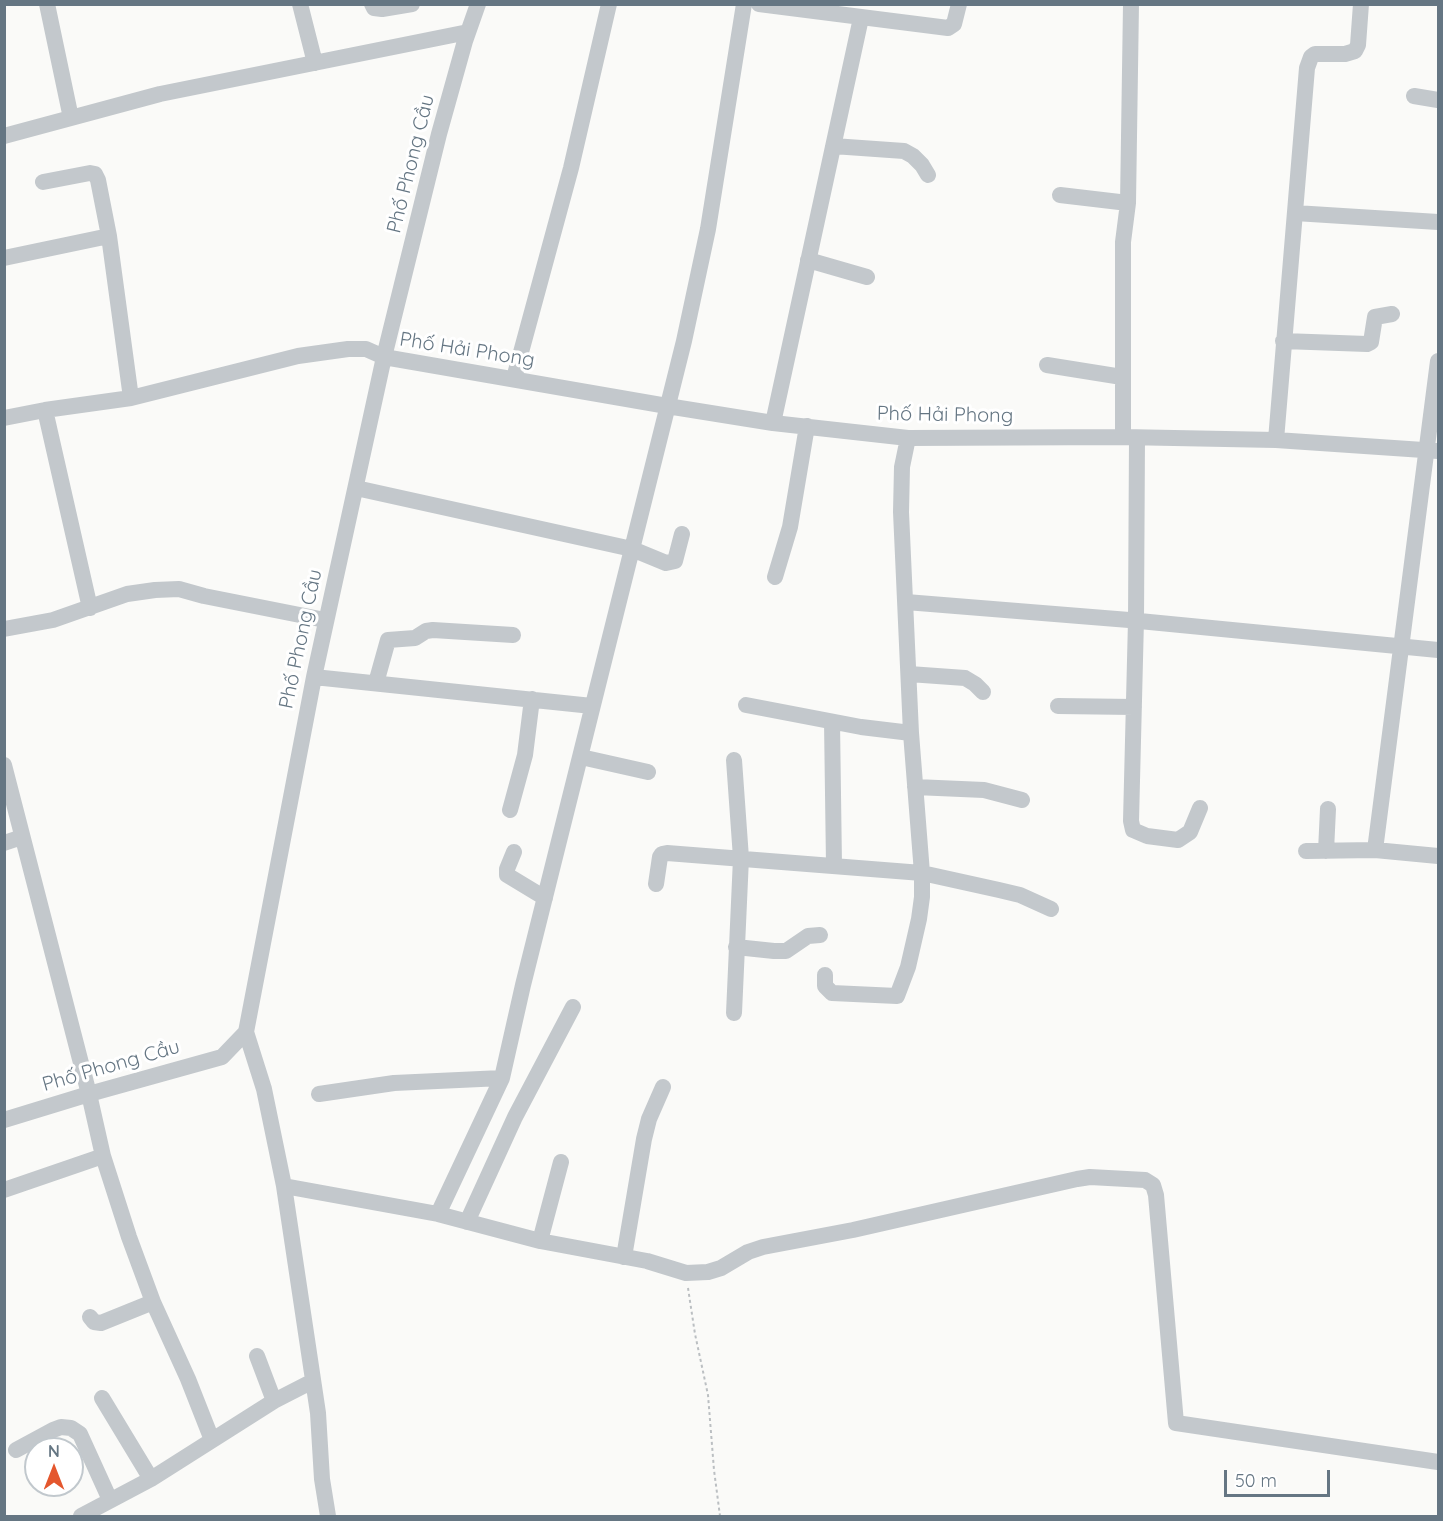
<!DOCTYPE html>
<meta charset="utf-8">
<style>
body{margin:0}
#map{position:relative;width:1443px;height:1521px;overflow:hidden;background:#fafaf8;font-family:Quicksand,sans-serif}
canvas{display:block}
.frame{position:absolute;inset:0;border:6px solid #657683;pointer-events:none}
.north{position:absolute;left:24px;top:1437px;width:60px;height:60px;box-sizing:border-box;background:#fff;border:2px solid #c1c8cd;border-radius:50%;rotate:0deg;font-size:16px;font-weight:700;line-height:24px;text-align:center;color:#657683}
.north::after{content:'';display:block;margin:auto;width:21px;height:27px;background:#e4572e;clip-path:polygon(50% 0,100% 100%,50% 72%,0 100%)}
.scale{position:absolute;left:1224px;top:1470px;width:106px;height:27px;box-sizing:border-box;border:3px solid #657683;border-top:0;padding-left:8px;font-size:18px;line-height:21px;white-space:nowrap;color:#657683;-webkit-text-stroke:4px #fff;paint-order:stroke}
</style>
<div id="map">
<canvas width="1443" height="1521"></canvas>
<div class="frame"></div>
<div class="north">N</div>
<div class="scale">50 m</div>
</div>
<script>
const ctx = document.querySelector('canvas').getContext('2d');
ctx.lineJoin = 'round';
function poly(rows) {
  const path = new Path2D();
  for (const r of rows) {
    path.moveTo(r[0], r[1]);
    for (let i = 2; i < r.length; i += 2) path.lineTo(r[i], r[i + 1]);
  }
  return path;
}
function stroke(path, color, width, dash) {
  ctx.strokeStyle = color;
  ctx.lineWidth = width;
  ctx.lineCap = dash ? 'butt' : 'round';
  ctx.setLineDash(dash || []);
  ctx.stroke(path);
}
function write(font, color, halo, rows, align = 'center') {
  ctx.font = font + ' Quicksand,sans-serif';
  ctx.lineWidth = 6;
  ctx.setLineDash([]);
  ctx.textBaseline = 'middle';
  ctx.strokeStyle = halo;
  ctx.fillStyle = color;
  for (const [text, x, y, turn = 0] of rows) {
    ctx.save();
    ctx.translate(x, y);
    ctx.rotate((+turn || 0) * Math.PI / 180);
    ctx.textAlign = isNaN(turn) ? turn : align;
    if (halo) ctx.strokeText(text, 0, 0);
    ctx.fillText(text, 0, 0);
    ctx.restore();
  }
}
stroke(poly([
 [688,1288,695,1334,708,1395,714,1470,720,1516]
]), '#bbbfc2', 2, [3, 3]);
stroke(poly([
 [47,4,71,118],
 [300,4,315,63],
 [372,4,374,8,382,9,412,4],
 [759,4,948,28,954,24,959,4],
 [1414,96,1438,100],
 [4,136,160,94,468,32],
 [833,146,904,151,913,156,922,165,928,175],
 [43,182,90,173,95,174,98,180,109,236,131,398],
 [1060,195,1128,203],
 [1295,213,1438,222],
 [4,258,109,236],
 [808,260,867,277],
 [1283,341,1367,344,1371,342,1375,317,1392,314],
 [1438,361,1375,850,1438,856],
 [1047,365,1122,377],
 [514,378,571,168,609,4],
 [45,410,90,608],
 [4,418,45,410,131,398,298,356,348,349,366,349,384,357,667,406,773,423,908,438,1123,437,1276,440,1438,451],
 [773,423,861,18],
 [1123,437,1123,242,1128,203,1131,4],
 [1137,438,1136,620,1131,821,1133,830,1147,836,1178,840,1190,832,1200,808],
 [1276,440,1307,68,1311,57,1315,54,1345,54,1355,51,1358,45,1361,4],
 [356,488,632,549,666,563,675,561,682,534],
 [775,577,790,527,807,426],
 [906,602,1129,620,1438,650],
 [4,629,53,620,127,594,155,590,179,589,204,596,325,620],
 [909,674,965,678,975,684,983,692],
 [314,677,592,706],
 [376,683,388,640,415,638,426,631,433,630,513,635],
 [746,705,861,727,911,733],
 [1058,706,1134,707],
 [832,722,834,865],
 [581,757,648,772],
 [734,760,741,858,734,1013],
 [4,765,89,1094,103,1156,129,1237,153,1302,188,1379,212,1440],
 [915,787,984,790,1022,800],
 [510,810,525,755,532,699],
 [4,843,22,837],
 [1306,851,1375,850],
 [1326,851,1328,809],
 [514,852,507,869,507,875,545,898],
 [656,884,660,857,662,854,667,853,922,873,999,890,1020,895,1051,909],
 [736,947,774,951,786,951,808,936,820,935],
 [825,975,825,986,832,993,897,996,908,967,919,919,922,897,922,873,911,733,901,512,902,467,908,438],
 [246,1032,264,1089,284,1186,438,1214,540,1241,647,1261,686,1273,708,1272,721,1268,748,1252,763,1247,853,1230,1077,1179,1090,1177,1145,1180,1153,1185,1156,1195,1176,1423,1438,1462],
 [319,1094,394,1083,502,1078],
 [4,1120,89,1094,222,1057,246,1032,314,677,384,357,439,134,465,41,478,4],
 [284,1186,318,1413,322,1479,328,1516],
 [4,1190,103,1156],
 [438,1214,502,1078,523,985,684,341,708,229,744,4],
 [467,1222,515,1117,573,1007],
 [540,1241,561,1162],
 [624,1257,644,1139,649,1119,663,1087],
 [90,1317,94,1322,101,1323,153,1302],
 [257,1356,274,1401],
 [102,1398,151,1479],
 [16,1450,53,1430,61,1427,71,1428,80,1434,110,1500],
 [81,1516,151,1479,274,1401,313,1381]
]), '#c3c8cc', 16);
write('20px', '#657683', '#fff', [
 ["Phố Phong Cầu",411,164,-76],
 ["Phố Hải Phong",467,350,9],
 ["Phố Hải Phong",945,415,1],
 ["Phố Phong Cầu",301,639,-78],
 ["Phố Phong Cầu",111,1066,-16]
]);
</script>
